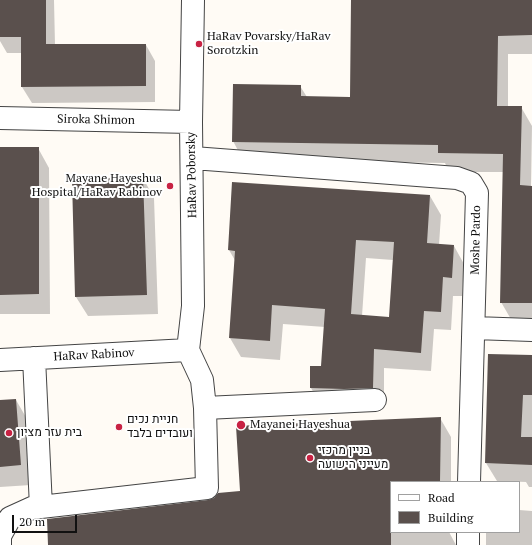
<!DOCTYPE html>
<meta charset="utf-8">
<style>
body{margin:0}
#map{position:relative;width:532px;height:545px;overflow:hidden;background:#fffbf5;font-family:"PT Serif",serif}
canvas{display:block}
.legend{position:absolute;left:390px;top:481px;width:130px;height:52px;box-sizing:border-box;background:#fff;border:1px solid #a0a0a0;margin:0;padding:5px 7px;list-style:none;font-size:12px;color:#111}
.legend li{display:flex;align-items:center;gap:8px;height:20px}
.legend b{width:20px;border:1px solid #a0a0a0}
.scale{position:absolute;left:12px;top:515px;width:65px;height:18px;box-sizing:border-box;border:2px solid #111;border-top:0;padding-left:5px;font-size:12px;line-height:14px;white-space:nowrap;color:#111;-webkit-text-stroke:3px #fff;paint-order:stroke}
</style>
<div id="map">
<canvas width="532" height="545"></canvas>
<ul class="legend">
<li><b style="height:5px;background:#fff"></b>Road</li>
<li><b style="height:11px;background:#5a504d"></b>Building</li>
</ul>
<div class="scale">20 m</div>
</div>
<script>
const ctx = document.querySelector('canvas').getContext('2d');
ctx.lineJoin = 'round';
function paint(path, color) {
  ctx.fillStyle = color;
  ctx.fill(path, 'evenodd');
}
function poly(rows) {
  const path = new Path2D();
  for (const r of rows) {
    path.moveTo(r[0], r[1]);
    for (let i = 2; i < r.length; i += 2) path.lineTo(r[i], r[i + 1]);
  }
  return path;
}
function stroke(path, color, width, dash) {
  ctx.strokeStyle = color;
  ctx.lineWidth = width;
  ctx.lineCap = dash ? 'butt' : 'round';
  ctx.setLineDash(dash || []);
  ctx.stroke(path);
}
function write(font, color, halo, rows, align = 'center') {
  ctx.font = font + ' "PT Serif",Heebo,serif';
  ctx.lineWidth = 4;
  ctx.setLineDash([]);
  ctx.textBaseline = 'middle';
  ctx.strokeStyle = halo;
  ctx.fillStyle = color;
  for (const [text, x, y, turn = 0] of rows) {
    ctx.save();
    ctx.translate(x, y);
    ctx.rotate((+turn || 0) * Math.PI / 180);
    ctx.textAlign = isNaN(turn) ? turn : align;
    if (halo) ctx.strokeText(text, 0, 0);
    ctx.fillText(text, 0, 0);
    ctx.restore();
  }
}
paint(poly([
 [0,0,54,0,55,45,146,45,155,61,155,102,32,103,22,87,22,53,7,53,0,41],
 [352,0,532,0,532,54,508,54,508,107,521,107,532,126,531,187,532,187,532,321,512,321,501,302,504,172,449,172,445,163,243,160,233,141,300,86,307,97,351,98],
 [0,148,38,148,49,168,50,314,0,314],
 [143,178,154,198,158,314,88,316,76,297],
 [430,196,441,215,439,245,454,246,464,264,462,296,453,296,451,330,434,329,431,371,384,368,384,406,322,407,311,388,311,367,322,367,325,327,283,324,280,360,241,357,230,338,236,262,229,250],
 [366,258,393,260,390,318,362,316],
 [489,355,532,356,532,487,529,487,526,482,497,481,486,463],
 [16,400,27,419,31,485,0,487,0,401],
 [440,418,451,437,451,482,391,482,391,532,449,532,456,545,49,545,241,492],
 [519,510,532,511,532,545,486,545,486,532,519,532]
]), '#0003');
paint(poly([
 [0,0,46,0,46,44,146,44,146,86,21,87,21,37,0,37],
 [351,0,532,0,532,35,498,36,497,106,522,106,520,185,532,186,532,303,500,303,503,154,438,153,438,145,232,142,233,84,301,85,301,96,350,97],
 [0,147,39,147,39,294,0,295],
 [143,177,147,295,75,297,72,179],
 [232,182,430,195,427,243,454,245,452,278,443,277,441,312,424,311,421,353,374,349,373,388,344,389,310,388,310,366,321,366,325,309,272,305,270,341,229,338,235,251,228,250],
 [356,240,394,242,389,317,351,314],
 [488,354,532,355,532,395,523,395,521,437,532,437,532,465,485,463],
 [16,399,21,465,0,467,0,400],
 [441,417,440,482,391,482,391,545,48,545,47,519,208,500,214,498,218,493,240,491,236,426]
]), '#5a504d');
const minor = poly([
 [0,118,191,122],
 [193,158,457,178,471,183,477,193,469,482],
 [474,328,532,330],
 [188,350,193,306,191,122,193,0],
 [34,358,41,507],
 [0,360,188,350],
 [205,408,375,400],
 [0,545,0,536,10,518,32,508,207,488,205,408,202,380,188,350],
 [468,545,468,532]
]);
stroke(minor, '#444', 24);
stroke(minor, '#fff', 22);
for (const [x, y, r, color] of [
 [199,44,4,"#c82243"],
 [170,186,4,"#c82243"],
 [241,425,5,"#c82243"],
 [119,427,4,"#c82243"],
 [9,433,4,"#c82243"],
 [310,458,4,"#c82243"]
]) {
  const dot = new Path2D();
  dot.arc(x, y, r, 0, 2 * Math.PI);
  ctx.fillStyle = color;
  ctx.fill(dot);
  stroke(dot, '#fff', 1.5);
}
write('12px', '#111', '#fff', [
 ["HaRav Povarsky/HaRav",207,37],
 ["Sorotzkin",207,51],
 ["Mayane Hayeshua",162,179,"right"],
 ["Hospital/HaRav Rabinov",162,193,"right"],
 ["חניית נכים",127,420],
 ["ועובדים בלבד",127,434],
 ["Mayanei Hayeshua",250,425],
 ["בית עזר מציון",17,433],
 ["בניין מרכזי",318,451],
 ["מעייני הישועה",318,465]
], 'left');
write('12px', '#111', '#fff', [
 ["Siroka Shimon",96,120,1],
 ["HaRav Poborsky",192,175,-91],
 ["Moshe Pardo",476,240,-89],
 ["HaRav Rabinov",94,355,-3]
]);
</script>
